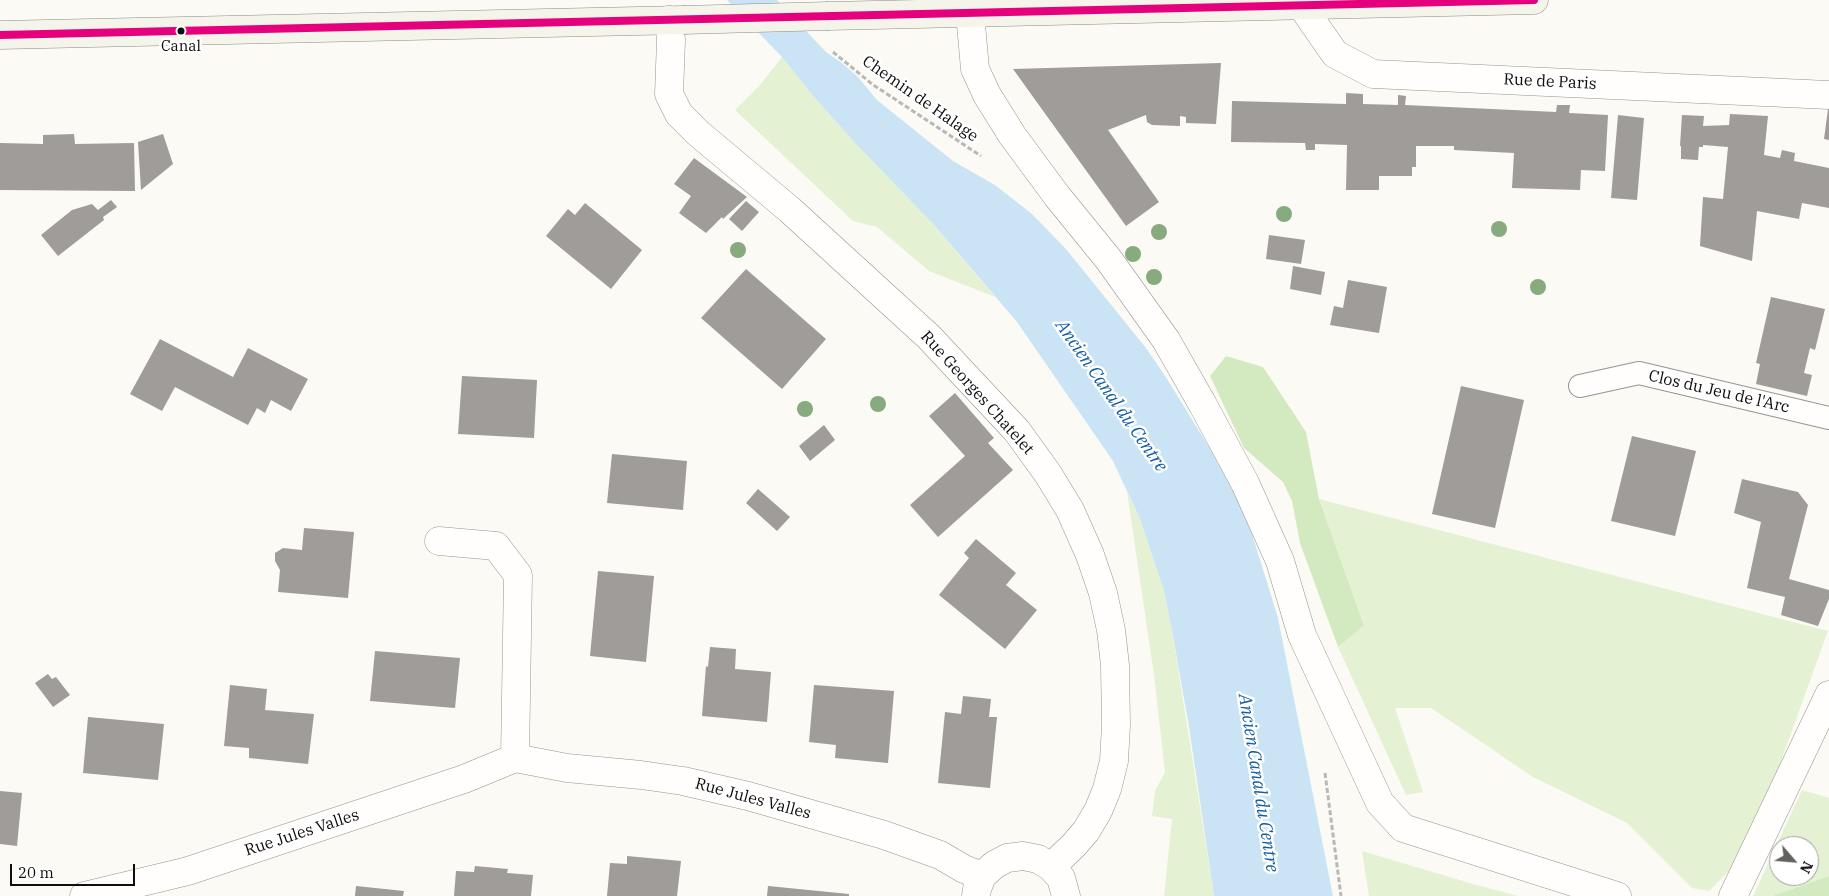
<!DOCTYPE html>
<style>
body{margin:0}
#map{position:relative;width:1829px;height:896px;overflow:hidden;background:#fcfaf4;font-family:"IBM Plex Serif",serif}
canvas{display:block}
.north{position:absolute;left:1769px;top:836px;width:50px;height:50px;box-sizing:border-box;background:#fff;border:1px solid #9f9f9f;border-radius:50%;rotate:117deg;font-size:14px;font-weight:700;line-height:20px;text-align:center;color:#0e0e0e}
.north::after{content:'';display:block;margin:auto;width:18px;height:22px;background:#61615e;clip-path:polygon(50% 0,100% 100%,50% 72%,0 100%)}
.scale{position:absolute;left:10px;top:864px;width:125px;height:22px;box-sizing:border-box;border:2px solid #0e0e0e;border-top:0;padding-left:6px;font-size:15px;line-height:18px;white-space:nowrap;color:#0e0e0e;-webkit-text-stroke:4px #fff;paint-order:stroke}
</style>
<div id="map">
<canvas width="1829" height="896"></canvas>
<div class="north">N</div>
<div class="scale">20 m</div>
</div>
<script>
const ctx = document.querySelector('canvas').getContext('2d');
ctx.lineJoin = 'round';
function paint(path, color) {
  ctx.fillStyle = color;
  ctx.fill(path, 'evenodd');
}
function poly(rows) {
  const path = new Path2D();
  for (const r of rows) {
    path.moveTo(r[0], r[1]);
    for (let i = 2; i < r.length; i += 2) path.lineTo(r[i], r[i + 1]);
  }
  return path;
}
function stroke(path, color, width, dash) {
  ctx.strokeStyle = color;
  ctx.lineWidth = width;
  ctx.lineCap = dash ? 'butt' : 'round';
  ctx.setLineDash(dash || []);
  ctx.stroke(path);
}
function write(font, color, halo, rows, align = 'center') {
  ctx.font = font + ' "IBM Plex Serif",serif';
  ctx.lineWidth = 5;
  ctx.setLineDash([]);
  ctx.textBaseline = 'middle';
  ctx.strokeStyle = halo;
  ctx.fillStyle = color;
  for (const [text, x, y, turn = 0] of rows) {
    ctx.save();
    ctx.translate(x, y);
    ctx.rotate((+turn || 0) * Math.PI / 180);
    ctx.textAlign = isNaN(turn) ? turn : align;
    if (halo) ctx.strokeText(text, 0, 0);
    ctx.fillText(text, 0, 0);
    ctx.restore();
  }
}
paint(poly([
 [782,57,813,96,857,145,934,225,995,297,929,271,877,227,853,221,735,110,760,85],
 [1127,492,1140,519,1164,591,1173,636,1214,896,1164,896,1172,819,1152,816,1155,791,1165,772,1154,675],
 [1319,499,1828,631,1772,786,1730,870,1709,891,1692,888,1627,823,1533,777,1431,708,1395,708,1423,792,1406,795,1338,647,1364,624],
 [1802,790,1829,798,1829,876,1772,896,1753,896],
 [1779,846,1809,846,1809,876,1779,876],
 [1362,851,1473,884,1518,896,1369,896]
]), '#e4f2d3');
paint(poly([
 [1226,356,1263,367,1306,432,1319,499,1364,625,1338,647,1300,543,1292,501,1283,482,1244,448,1210,376],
 [1829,876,1829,896,1772,896]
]), '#d3eac1');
paint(poly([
 [727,0,777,0,826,52,842,63,858,77,877,100,953,161,995,185,1032,214,1066,249,1146,348,1167,379,1227,476,1252,534,1278,618,1333,896,1214,896,1189,727,1173,636,1164,591,1140,519,1113,461,1017,322,934,225,857,145,813,96,782,57]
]), '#cae4f6');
paint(poly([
 [1221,63,1216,124,1186,123,1186,117,1180,116,1180,126,1152,125,1147,122,1146,115,1108,130,1159,202,1126,226,1013,69],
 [1346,93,1363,94,1363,104,1398,105,1398,95,1406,96,1405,105,1556,112,1557,105,1570,105,1569,113,1608,115,1605,171,1581,170,1580,190,1512,188,1514,153,1454,150,1454,146,1416,146,1416,167,1412,167,1412,176,1379,176,1379,190,1346,190,1347,145,1315,144,1315,150,1306,150,1305,143,1231,142,1232,101,1346,104],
 [1828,109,1829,109,1829,140,1824,139],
 [1730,114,1768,116,1764,155,1780,158,1782,150,1795,153,1794,161,1829,168,1829,208,1802,203,1799,219,1757,211,1752,261,1700,246,1703,197,1723,199,1728,147,1703,145,1703,147,1699,147,1698,160,1681,159,1681,146,1680,146,1682,115,1704,116,1703,126,1729,125],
 [1618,115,1644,118,1637,200,1611,198],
 [74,134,75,144,134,143,135,191,0,190,0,143,43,144,43,135],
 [163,134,173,164,141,190,138,142],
 [694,158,747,197,723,219,722,217,706,233,679,213,691,196,674,184],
 [111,200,117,207,103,217,104,220,58,256,41,235,72,210,92,204,98,210],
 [746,201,759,212,742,231,729,219],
 [585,203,642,250,611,289,546,236,568,209,575,215],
 [1269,235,1305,240,1301,264,1266,259],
 [1293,266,1325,272,1321,295,1290,289],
 [746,269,826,339,782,389,701,318],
 [1348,280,1387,287,1379,333,1330,325,1334,306,1343,308],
 [1771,297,1825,309,1815,350,1810,348,1804,373,1812,375,1807,396,1756,384,1760,364,1756,363],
 [160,339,233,377,248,348,308,379,291,411,271,400,265,413,257,408,248,425,175,387,162,411,130,394],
 [462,376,537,380,534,438,458,434],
 [1461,386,1524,400,1495,528,1432,514],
 [955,393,994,438,988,443,1013,470,938,537,910,505,965,456,929,416],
 [824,425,835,440,810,461,799,446],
 [1632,436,1696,451,1675,536,1611,521],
 [612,454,687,461,683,510,607,503],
 [1742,479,1798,492,1808,505,1789,579,1829,590,1829,599,1818,626,1781,615,1785,597,1747,588,1761,522,1734,513],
 [758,489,790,517,777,531,746,503],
 [304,528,354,532,348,598,278,592,280,570,275,561,275,553,283,548,302,550],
 [976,539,1016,573,1006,585,1037,610,1005,649,939,595,969,558,964,553],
 [598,571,654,576,646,662,590,656],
 [710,647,736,649,735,669,771,672,767,722,702,716,706,666,708,667],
 [375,651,460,658,455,708,370,701],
 [48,674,52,679,56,677,70,695,53,707,35,683],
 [230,685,267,689,265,710,314,714,308,764,249,758,249,748,224,746],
 [814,685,894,691,888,763,835,758,836,745,809,742],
 [963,696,991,699,989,717,997,717,990,788,938,783,945,712,961,714],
 [88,717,164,724,158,780,83,773],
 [0,791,22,793,17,846,0,844],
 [627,856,681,861,677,896,607,896,610,863,627,864],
 [475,866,508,869,507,873,533,875,531,896,454,896,456,871,474,872],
 [356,886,404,891,403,896,355,896],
 [768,886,849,894,849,896,767,896]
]), '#9f9c99');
const lane = poly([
 [1580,386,1639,373,1829,418]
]);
const street = poly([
 [1301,5,1335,54,1373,74,1829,95],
 [970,13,975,69,987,95,1012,135,1057,196,1109,260,1166,340,1203,405,1245,483,1280,561,1302,635,1380,803,1403,828,1617,896],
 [669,20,671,40,669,94,679,114,698,133,790,210,929,337,1017,431,1048,474,1070,510,1090,555,1103,593,1111,630,1115,665,1116,725,1114,761,1107,789,1098,811,1086,831,1074,845,1051,867],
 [439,541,496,546,518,575,515,758],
 [84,896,188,871,464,779,515,758,567,768,641,775,683,781,748,796,884,835,940,855,964,869,982,876],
 [976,896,977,889,982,876,994,865,1007,858,1023,856,1038,859,1051,867,1061,878,1066,896],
 [1733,896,1829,695]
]);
const secondary = poly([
 [829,16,1534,0],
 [0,35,683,20]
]);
stroke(lane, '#959492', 24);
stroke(street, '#959492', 29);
stroke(secondary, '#8c8b88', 29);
stroke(poly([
 [833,52,872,84,981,156],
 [1325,773,1341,896]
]), '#b8b8b7', 3, [5, 2.5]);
stroke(lane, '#fffefd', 22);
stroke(street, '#fffefd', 28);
stroke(secondary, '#f5f4ea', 28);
const secondaryBridge = poly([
 [683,20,829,16]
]);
stroke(secondaryBridge, '#8c8b88', 29, []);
stroke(secondaryBridge, '#f5f4ea', 28);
stroke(poly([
 [0,35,1534,0]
]), '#e5007d', 8);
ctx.fillStyle = '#87aa7e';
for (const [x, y] of [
 [1284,214],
 [1499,229],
 [1159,232],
 [738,250],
 [1133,254],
 [1154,277],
 [1538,287],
 [878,404],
 [805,409]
]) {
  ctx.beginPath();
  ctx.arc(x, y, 8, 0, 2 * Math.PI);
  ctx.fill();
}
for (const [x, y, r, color] of [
 [181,31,4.5,"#0e0e0e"]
]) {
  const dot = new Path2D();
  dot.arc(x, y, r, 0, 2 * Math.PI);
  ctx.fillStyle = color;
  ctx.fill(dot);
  stroke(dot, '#fff', 2);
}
write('15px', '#0e0e0e', '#fff', [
 ["Canal",181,47]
]);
write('16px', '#0e0e0e', '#fff', [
 ["Rue de Paris",1550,82,3],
 ["Chemin de Halage",920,99,35],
 ["Clos du Jeu de l'Arc",1719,392,13],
 ["Rue Georges Chatelet",977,393,48],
 ["Rue Jules Valles",753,799,15],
 ["Rue Jules Valles",302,833,-18]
]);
write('italic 18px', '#145da4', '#fff', [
 ["Ancien Canal du Centre",1111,396,55],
 ["Ancien Canal du Centre",1258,783,81]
]);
</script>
